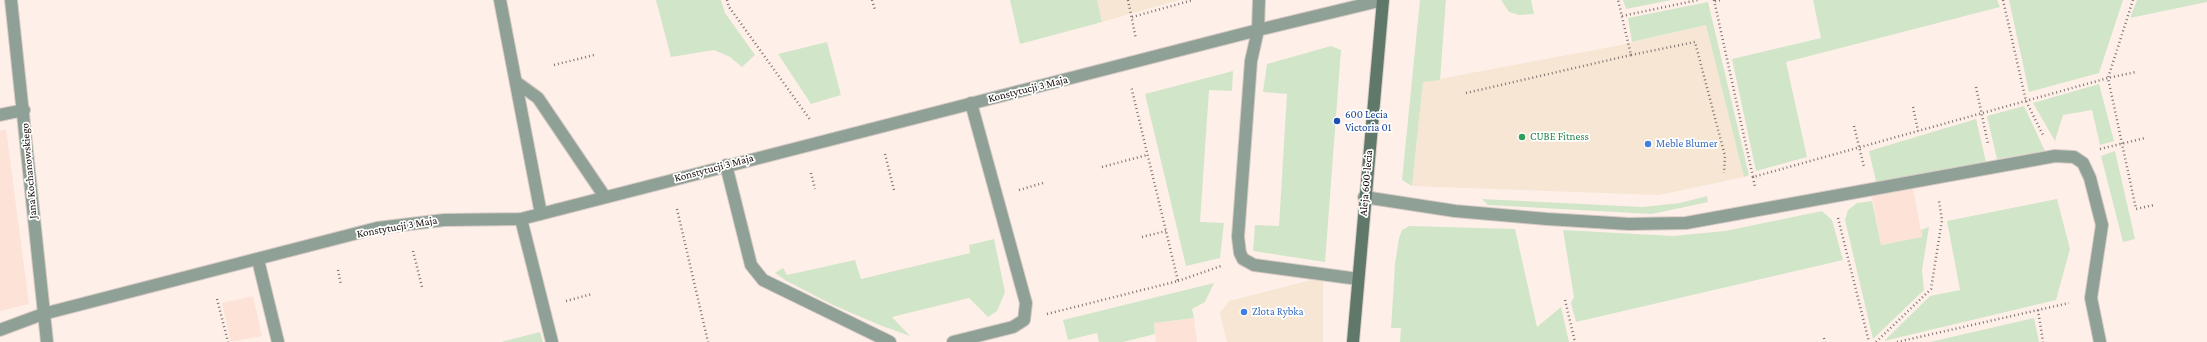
<!DOCTYPE html>
<meta charset="utf-8">
<style>
body{margin:0}
canvas{display:block;background:#feefe9}
</style>
<canvas width="2207" height="342"></canvas>
<script>
const ctx = document.querySelector('canvas').getContext('2d');
ctx.lineJoin = 'round';
function paint(path, color) {
  ctx.fillStyle = color;
  ctx.fill(path, 'evenodd');
}
function poly(rows) {
  const path = new Path2D();
  for (const r of rows) {
    path.moveTo(r[0], r[1]);
    for (let i = 2; i < r.length; i += 2) path.lineTo(r[i], r[i + 1]);
  }
  return path;
}
function stroke(path, color, width, dash) {
  ctx.strokeStyle = color;
  ctx.lineWidth = width;
  ctx.lineCap = dash ? 'butt' : 'round';
  ctx.setLineDash(dash || []);
  ctx.stroke(path);
}
function write(font, color, halo, rows, align = 'center') {
  ctx.font = font + ' "Crimson Pro",serif';
  ctx.lineWidth = 3.5;
  ctx.setLineDash([]);
  ctx.textBaseline = 'middle';
  ctx.strokeStyle = halo;
  ctx.fillStyle = color;
  for (const [text, x, y, turn = 0] of rows) {
    ctx.save();
    ctx.translate(x, y);
    ctx.rotate((+turn || 0) * Math.PI / 180);
    ctx.textAlign = isNaN(turn) ? turn : align;
    if (halo) ctx.strokeText(text, 0, 0);
    ctx.fillText(text, 0, 0);
    ctx.restore();
  }
}
paint(poly([
 [1097,0,1179,0,1102,22],
 [1706,25,1744,177,1659,195,1412,186,1423,82,1621,45],
 [1323,277,1323,342,1227,342,1220,313,1229,301]
]), '#f6e6d3');
paint(poly([
 [6,129,29,304,0,311,0,131],
 [1913,188,1922,237,1881,245,1871,192],
 [253,296,262,336,231,342,222,303],
 [1194,318,1197,342,1156,342,1154,323]
]), '#fde3d7');
paint(poly([
 [656,0,721,0,725,13,755,55,742,67,730,57,714,50,671,57],
 [1010,0,1097,0,1102,22,1020,44],
 [1420,0,1446,0,1440,80,1423,82,1412,186,1402,180],
 [1501,0,1531,0,1534,14,1519,15,1509,12],
 [1623,0,1671,0,1626,9],
 [1813,0,1997,0,2000,7,1786,62,1807,157,1756,171,1732,59,1821,38],
 [2009,0,2123,0,2099,73,2029,92],
 [2137,0,2207,0,2207,2,2130,18],
 [1708,2,1749,175,1744,177,1706,25,1632,42,1628,18],
 [827,42,841,95,811,104,778,54],
 [1331,46,1341,50,1325,262,1253,251,1255,225,1279,226,1287,94,1263,92,1267,64],
 [1233,71,1232,91,1209,90,1200,222,1224,223,1220,258,1186,266,1145,94],
 [2099,84,2114,141,2100,145,2092,110,2063,115,2055,141,2033,103],
 [2024,106,2045,151,1997,159,1987,116],
 [1976,119,1986,162,1876,182,1869,151],
 [2115,151,2135,239,2123,242,2101,156],
 [1707,196,1708,202,1652,214,1488,205,1482,199,1643,207,1680,203],
 [2057,199,2070,249,2056,300,1884,341,1930,296,1960,290,1947,221],
 [1872,201,1881,245,1922,237,1921,230,1929,227,1922,270,1924,290,1873,339,1845,220,1848,210,1857,203],
 [1822,211,1832,220,1843,260,1576,322,1571,303,1574,297,1563,230,1673,236,1725,231],
 [1409,226,1515,229,1537,327,1561,307,1569,342,1400,342,1401,328,1391,328,1395,264,1399,238,1402,230],
 [994,239,1005,292,997,311,988,317,969,298,892,317,910,336,882,326,833,305,785,280,775,273,783,268,787,275,855,260,861,279,970,253,969,245],
 [1214,283,1205,302,1192,309,1194,318,1154,323,1155,334,1123,342,1099,342,1097,333,1068,340,1063,320],
 [2034,318,2039,342,1930,342],
 [540,332,543,342,501,342]
]), '#d1e6c8');
const lane = poly([
 [1258,30,1251,61,1238,237,1240,253,1243,259,1254,265,1358,279],
 [516,82,538,98,605,197],
 [726,165,751,265,763,280,890,342],
 [521,219,552,342],
 [258,260,278,342],
 [953,342,1013,327,1024,320,1026,303,971,103]
]);
const street = poly([
 [11,0,47,342],
 [500,0,541,214],
 [1258,30,1259,0],
 [0,115,24,110],
 [1364,197,1455,211,1547,219,1629,224,1686,223,2055,156,2074,157,2083,163,2090,178,2102,225,2091,298,2100,342],
 [0,330,43,314,377,228,444,220,521,219,1258,30,1383,0]
]);
const secondary = poly([
 [1353,342,1383,0]
]);
stroke(lane, '#d8cbc5', 14);
stroke(street, '#d8cbc5', 14);
stroke(secondary, '#d8cbc5', 14);
stroke(poly([
 [727,0,729,7,811,121],
 [872,0,875,10],
 [1128,0,1136,39],
 [1714,0,1753,177,2108,78,2136,209,2154,205],
 [2003,0,2026,101,2043,135],
 [2133,0,2108,78,2136,72],
 [1715,1,1721,0],
 [1622,16,1698,0],
 [1132,17,1193,0],
 [1631,55,1695,42,1725,156,1724,173],
 [554,65,594,55],
 [1976,87,1988,144],
 [1466,93,1631,55,1618,0],
 [1913,107,1918,131],
 [1854,126,1864,167],
 [2100,149,2145,138],
 [885,154,894,190],
 [1102,167,1147,155],
 [811,173,815,189],
 [1753,177,1755,187],
 [1019,190,1043,183],
 [677,209,708,342],
 [1838,218,1869,342],
 [1142,237,1166,231],
 [413,251,422,287],
 [338,270,341,285],
 [1178,281,1221,266],
 [217,299,228,342],
 [1565,300,1575,342],
 [566,301,592,294],
 [2038,310,2043,342],
 [1047,314,1178,281,1131,86],
 [1824,338,1825,342],
 [1876,342,1931,289,1942,220,1939,201],
 [1897,342,2069,303]
]), '#7f736f', 2.5, [1, 3]);
stroke(lane, '#8fa096', 12);
stroke(street, '#8fa096', 12);
stroke(secondary, '#60786a', 12);
for (const [x, y, r, color] of [
 [1337,121,4,"#1a4fb4"],
 [1522,137,4,"#2e9e5b"],
 [1648,144,4,"#3f7fe0"],
 [1244,312,4,"#3f7fe0"]
]) {
  const dot = new Path2D();
  dot.arc(x, y, r, 0, 2 * Math.PI);
  ctx.fillStyle = color;
  ctx.fill(dot);
  stroke(dot, '#fff', 1.5);
}
write('11px', '#130b08', '#fff', [
 ["Konstytucji 3 Maja",1028,89,-14],
 ["Konstytucji 3 Maja",714,168,-15],
 ["Jana Kochanowskiego",29,171,-95],
 ["Aleja 600-lecia",1366,183,-85],
 ["Konstytucji 3 Maja",397,227,-10]
]);
write('11px', '#164399', '#fff', [
 ["600 Lecia",1345,115],
 ["Victoria 01",1345,128]
], 'left');
write('11px', '#27864d', '#fff', [
 ["CUBE Fitness",1530,137]
], 'left');
write('11px', '#366cbe', '#fff', [
 ["Meble Blumer",1656,144],
 ["Złota Rybka",1252,312]
], 'left');
</script>
